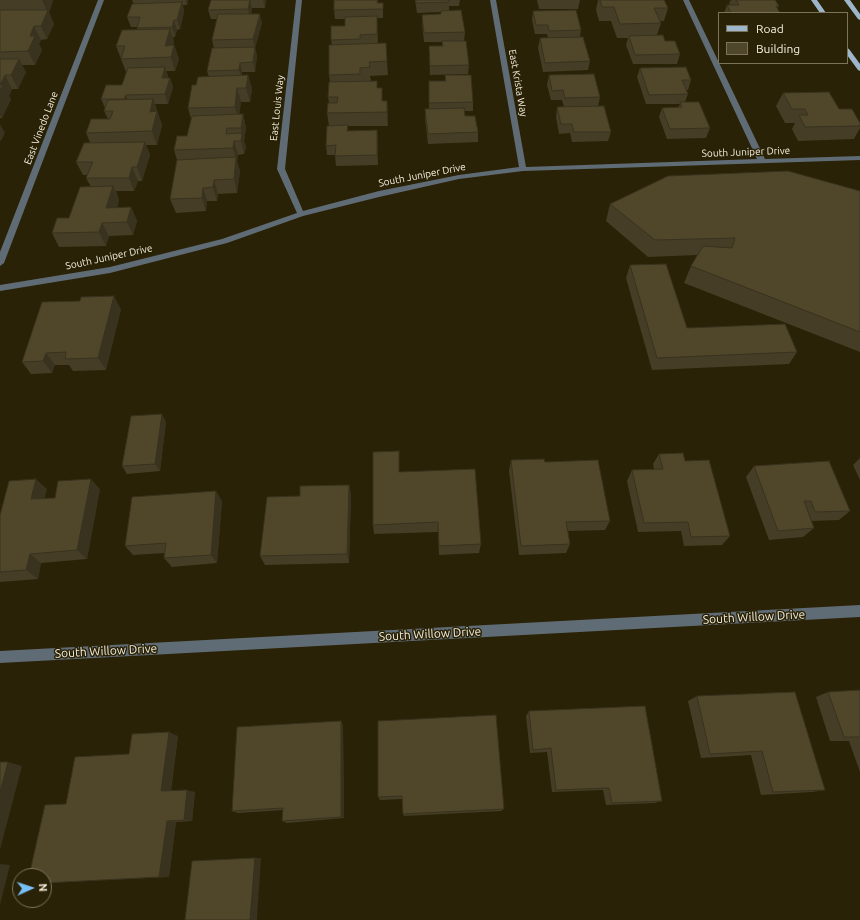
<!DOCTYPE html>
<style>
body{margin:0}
#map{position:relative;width:860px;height:920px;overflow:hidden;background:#2a2206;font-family:Ubuntu,sans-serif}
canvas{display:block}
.legend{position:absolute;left:718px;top:12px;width:130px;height:52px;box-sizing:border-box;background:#2a2206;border:1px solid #7b745d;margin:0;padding:5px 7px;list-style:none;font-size:12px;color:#f5f0e0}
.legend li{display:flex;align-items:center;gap:8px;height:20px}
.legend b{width:20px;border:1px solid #7b745d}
.north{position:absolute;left:12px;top:868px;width:40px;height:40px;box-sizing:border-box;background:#2a2206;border:1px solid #7b745d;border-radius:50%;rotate:87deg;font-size:11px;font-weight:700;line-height:16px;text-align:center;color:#f5f0e0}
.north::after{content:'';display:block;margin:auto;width:14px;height:18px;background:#76c0f7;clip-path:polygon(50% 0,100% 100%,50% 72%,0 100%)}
</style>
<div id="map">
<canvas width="860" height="920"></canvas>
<ul class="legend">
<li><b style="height:5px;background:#9eb6c9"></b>Road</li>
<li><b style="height:11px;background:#50472b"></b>Building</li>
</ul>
<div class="north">N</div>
</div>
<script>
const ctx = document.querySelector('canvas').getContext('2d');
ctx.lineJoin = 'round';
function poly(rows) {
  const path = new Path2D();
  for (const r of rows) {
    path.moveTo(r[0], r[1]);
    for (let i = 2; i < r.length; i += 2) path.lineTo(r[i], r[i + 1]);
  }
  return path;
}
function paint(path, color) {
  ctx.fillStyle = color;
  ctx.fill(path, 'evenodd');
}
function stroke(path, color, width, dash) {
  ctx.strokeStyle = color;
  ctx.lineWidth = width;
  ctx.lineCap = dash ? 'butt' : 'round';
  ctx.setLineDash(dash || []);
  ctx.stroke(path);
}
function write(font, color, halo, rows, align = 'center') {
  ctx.font = font + ' Ubuntu,sans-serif';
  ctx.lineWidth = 3;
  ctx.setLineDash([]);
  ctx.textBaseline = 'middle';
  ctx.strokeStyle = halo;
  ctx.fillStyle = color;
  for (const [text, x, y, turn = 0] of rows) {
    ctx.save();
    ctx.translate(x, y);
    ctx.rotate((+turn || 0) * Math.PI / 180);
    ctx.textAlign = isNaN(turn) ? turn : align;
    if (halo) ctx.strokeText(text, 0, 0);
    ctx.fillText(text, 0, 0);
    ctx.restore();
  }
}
paint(poly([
 [98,0,104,0,4,263,0,266,0,252,98,0],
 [296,0,302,0,285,169,303,211,379,191,459,175,519,167,490,0,496,0,526,167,757,159,683,0,689,0,765,159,860,156,860,160,523,171,459,179,379,197,303,216,227,243,110,273,0,291,0,285,110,267,222,239,297,213,277,169,296,0],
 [860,605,860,617,0,663,0,651,860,605]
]), '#606c75');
paint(poly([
 [811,0,817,0,826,13,820,13,811,0],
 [844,0,850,0,860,14,860,20,858,19,844,0],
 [847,48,849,49,860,64,860,71,858,70,847,55,847,48]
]), '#9eb6c9');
paint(poly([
 [0,0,53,0,53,1,49,12,54,24,47,39,41,40,39,44,42,50,35,65,22,65,26,72,18,89,12,89,9,96,11,99,2,118,0,118],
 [132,0,188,0,187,5,183,5,184,12,180,29,177,30,175,37,173,37,174,42,173,45,174,45,179,59,175,71,166,71,168,76,168,78,170,78,173,87,168,104,155,104,162,125,157,145,146,145,150,155,142,181,138,181,134,191,116,191,119,200,117,208,131,207,137,221,133,235,109,236,106,246,59,247,52,233,69,218,91,187,86,178,88,175,83,175,76,162,90,142,86,133,108,119,104,111,105,108,101,99,122,85,126,72,116,46,137,30,137,27,131,27,127,17,134,4],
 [211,0,266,0,265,8,252,8,251,14,262,23,255,48,257,56,255,72,242,72,242,76,248,75,252,89,250,102,241,102,239,115,243,114,246,128,244,141,246,147,244,154,238,155,237,161,240,171,237,193,218,194,217,201,207,201,206,211,176,213,170,199,177,160,174,150,187,136,191,119,188,108,196,85,209,77,207,71,214,48,212,40,217,19,211,19,208,10],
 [334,0,378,0,378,3,383,3,383,18,377,18,378,43,387,61,388,75,370,76,371,81,377,81,377,88,383,101,387,101,388,126,348,126,348,131,378,139,378,165,336,166,335,155,327,155,326,146,329,126,327,113,329,103,328,97,330,82,329,75,332,45,331,40,345,26,345,19,335,19,334,10],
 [415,0,460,0,459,6,449,6,449,10,465,32,464,41,469,65,468,74,430,75,429,46,442,46,442,42,424,42,422,24,422,15,441,14,441,12,417,13],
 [537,0,580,0,578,9,539,9],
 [598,0,664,0,668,8,664,21,660,21,661,23,657,35,680,54,677,64,633,64,626,45,628,38,617,38,611,21,599,21,596,10],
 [731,0,775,0,779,6,777,8,780,13,724,13,727,5,730,5,729,3],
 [533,11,581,30,580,37,590,61,588,70,543,72,538,48,540,38,548,38,547,34,535,34,532,20],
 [640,68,691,80,688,90,686,90,688,94,685,102,710,128,706,138,667,139,659,117,662,108,678,108,680,104,646,104,637,77],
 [445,75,473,102,473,111,464,111,465,116,478,132,478,142,428,144,425,118,425,109,429,109,429,81,445,81],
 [549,75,600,97,598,107,611,132,608,141,572,142,570,133,559,134,556,117,557,107,564,107,562,100,551,100,547,85],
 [783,93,839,109,860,123,860,128,854,139,798,141,792,129,795,123,785,123,776,106],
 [860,191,860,352,684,283,691,266,697,255,648,257,606,221,610,204],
 [630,265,687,328,797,352,789,364,652,370,626,278],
 [121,309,106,370,73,371,69,365,55,365,52,373,31,374,22,362],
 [166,422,160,471,127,474,122,466],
 [399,451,399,472,481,544,479,553,439,555,438,532,374,534,373,525],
 [659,454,685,461,730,536,722,545,684,546,681,531,638,532,627,481,632,470,654,469,653,464],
 [860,458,860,480,853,465],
 [511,460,545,462,610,521,605,530,568,531,570,544,566,553,519,555,509,471],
 [754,466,850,511,839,520,811,521,814,528,803,537,769,540,746,477],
 [349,485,351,495,349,563,265,565,260,556],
 [47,489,44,498,55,498,100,489,87,559,41,563,38,579,0,582,0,515],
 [222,501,217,563,172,567,164,558,165,553,133,555,125,546],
 [860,690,860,772,849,741,830,741,816,697,828,692],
 [697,696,825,790,812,792,761,795,751,755,701,758,688,701],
 [529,711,662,801,654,803,606,805,603,790,552,792,547,752,530,753,526,716],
 [341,721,343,726,344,818,287,823,282,821,283,810,238,813,232,811],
 [378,721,504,809,501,811,404,816,403,814,403,799,380,800,378,797],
 [178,736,171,791,195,792,192,821,176,822,169,877,44,883,129,754]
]), '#453d25');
paint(poly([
 [42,0,53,0,53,1,49,12,54,24,47,39,41,26,47,11],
 [185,0,188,0,187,5],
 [250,0,252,8,250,18,248,9],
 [263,0,266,0,265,8],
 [182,2,184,12,180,29,177,20],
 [260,14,262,23,255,48,257,56,255,72,253,62,255,48,253,39],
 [174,20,177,30,175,37,172,27],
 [34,26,41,40,39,44,42,50,35,65,28,51,30,36],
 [170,29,174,42,170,57,165,46],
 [174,45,179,59,175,71,171,57],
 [19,59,26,72,18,89,11,75],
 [240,63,242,72,242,80,239,70],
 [165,67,168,76,165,87,162,78],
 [5,75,12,89,9,96,11,99,2,118,0,115,0,85],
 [248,75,252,89,250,102,246,88],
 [170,78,173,87,168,104,165,94],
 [237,88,241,102,238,120,235,107],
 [126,95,130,105,128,108,124,99],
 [153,99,162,125,157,145,152,131,150,112],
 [387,101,388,115,388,126,387,112],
 [243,114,246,128,244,141,246,147,244,154,241,141,242,134,241,128],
 [0,124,5,133,1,141,0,140],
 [377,130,378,139,378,165,377,155],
 [234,141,238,155,237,161,240,171,237,193,234,179,236,158,233,148],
 [145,142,150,155,142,181,137,167],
 [132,167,138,181,134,191,129,178],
 [214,180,218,194,217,201,213,187],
 [113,186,119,200,113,221,106,208],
 [203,188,207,201,206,211,202,198],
 [131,207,137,221,133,235,127,222],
 [102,223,109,236,106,246,99,232],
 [114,296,121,309,106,370,98,358],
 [46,353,55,365,52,373,43,361],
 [162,414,166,422,160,471,155,464],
 [36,479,47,489,42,509,31,499],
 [91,479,100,489,87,559,77,550],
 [349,485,351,495,349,563,347,554],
 [216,491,222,501,217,563,211,555],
 [30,554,41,563,38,579,26,570],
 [341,721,343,726,344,818,341,817],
 [169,732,178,736,170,794,161,791],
 [8,762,22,766,0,850,0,793],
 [187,790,195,792,192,821,184,820],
 [167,821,176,822,169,877,159,877],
 [255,858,261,858,257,920,250,920],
 [0,864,10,865,0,905]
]), '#38321e');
const building = poly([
 [211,0,250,0,248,9,208,10,211,0],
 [334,0,377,0,377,3,383,3,383,9,334,10,334,0],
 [416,0,449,0,449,2,416,3,416,0],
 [600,0,664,0,668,8,654,8,661,23,620,24,614,7,602,7,600,0],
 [736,0,775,0,779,6,776,6,780,13,731,13,727,5,739,5,736,0],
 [182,2,177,20,174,20,172,27,137,28,140,17,127,17,132,4,182,2],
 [0,10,48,10,41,26,34,26,30,36,35,36,28,51,0,52,0,10],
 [461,10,465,32,424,33,422,15,441,14,441,11,461,10],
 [576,10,581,30,549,31,548,25,536,25,533,11,576,10],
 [218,14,260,14,253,39,212,40,218,14],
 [377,16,377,34,360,35,360,39,331,40,331,26,345,26,345,17,377,16],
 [170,29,165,46,174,45,171,57,121,59,125,46,116,46,122,30,170,29],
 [663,35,665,41,675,41,680,54,635,55,629,36,663,35],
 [583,37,590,61,545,63,540,38,583,37],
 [442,41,466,41,469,65,430,66,429,46,443,46,442,41],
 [386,43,387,61,369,62,370,67,360,68,360,74,329,75,329,45,386,43],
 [255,47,253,62,240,63,239,70,207,71,212,48,255,47],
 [0,59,19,59,11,75,5,75,0,85,0,59],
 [165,67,162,78,170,78,165,94,126,95,124,99,101,99,106,85,122,85,128,68,165,67],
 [686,67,691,80,682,80,688,94,649,95,640,68,686,67],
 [594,74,600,97,565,98,563,90,552,91,549,75,594,74],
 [248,75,246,88,237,88,235,107,188,108,192,85,196,85,198,77,248,75],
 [445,75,471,75,473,102,429,103,429,81,446,81,445,75],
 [377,81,377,88,382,88,382,101,387,101,387,112,327,113,328,103,337,103,338,97,328,97,329,82,377,81],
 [0,85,3,85,0,91,0,85],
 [829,92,839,109,852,109,860,123,860,126,805,127,799,115,808,115,805,109,792,109,783,93,829,92],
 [153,99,150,112,157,111,152,131,86,133,91,119,110,119,113,111,104,111,108,100,153,99],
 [680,102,699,102,710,128,670,129,662,108,682,107,680,102],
 [604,106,611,132,574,132,572,124,561,124,557,107,604,106],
 [464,108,465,116,475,116,478,132,428,134,425,109,464,108],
 [243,114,241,128,227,128,226,134,242,133,241,141,234,141,233,148,174,150,177,136,187,136,192,116,243,114],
 [348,125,347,131,377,130,377,155,335,156,336,145,326,146,327,126,348,125],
 [145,142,137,167,132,167,129,178,86,178,93,162,76,162,84,143,145,142],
 [236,157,234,179,214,180,213,187,203,188,202,198,170,199,177,160,236,157],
 [788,171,860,191,860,332,691,266,703,246,732,248,735,238,655,240,610,204,668,176,788,171],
 [113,186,106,208,131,207,127,222,102,223,99,232,52,233,57,218,69,218,80,187,113,186],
 [666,264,687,328,785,324,797,352,657,358,630,265,666,264],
 [114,296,98,358,65,359,66,352,46,353,43,361,22,362,42,302,80,301,81,297,114,296],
 [162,414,155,464,122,466,131,416,162,414],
 [399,451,399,472,475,469,481,544,439,546,438,522,373,525,373,452,399,451],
 [683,453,685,461,709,460,730,536,691,537,688,522,644,523,632,470,663,469,659,454,683,453],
 [544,459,545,462,598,460,610,521,566,522,570,544,521,546,511,460,544,459],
 [829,461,850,511,815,512,811,501,804,501,814,528,778,531,754,466,829,461],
 [36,479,31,499,55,498,58,481,91,479,77,550,30,554,26,570,0,572,0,515,9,481,36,479],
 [349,485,347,554,260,556,267,497,300,496,300,486,349,485],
 [216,491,211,555,164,558,166,543,125,546,132,497,216,491],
 [860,690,860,737,844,737,828,692,860,690],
 [795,692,825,790,773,792,762,751,710,754,697,696,795,692],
 [645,706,662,801,612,803,609,788,556,790,551,748,533,750,529,711,645,706],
 [496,715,504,809,403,814,402,796,378,797,378,721,496,715],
 [341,721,341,817,282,821,283,808,232,811,237,727,341,721],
 [169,732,161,791,187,790,184,820,167,821,159,877,44,883,44,876,29,876,45,805,66,804,75,757,129,754,132,734,169,732],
 [0,762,8,762,0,793,0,762],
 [255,858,250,920,185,920,192,861,255,858]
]);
paint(building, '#50472b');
stroke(building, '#38321e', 1);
write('10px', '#f5f0e0', '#2a2206', [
 ["East Krista Way",518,83,80],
 ["East Louis Way",277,108,-84],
 ["East Vinedo Lane",41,128,-69],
 ["South Juniper Drive",746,152,-2],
 ["South Juniper Drive",422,175,-11],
 ["South Juniper Drive",109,257,-12]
]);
write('12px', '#f5f0e0', '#2a2206', [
 ["South Willow Drive",754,617,-3],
 ["South Willow Drive",430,634,-3],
 ["South Willow Drive",106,651,-3]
]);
</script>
